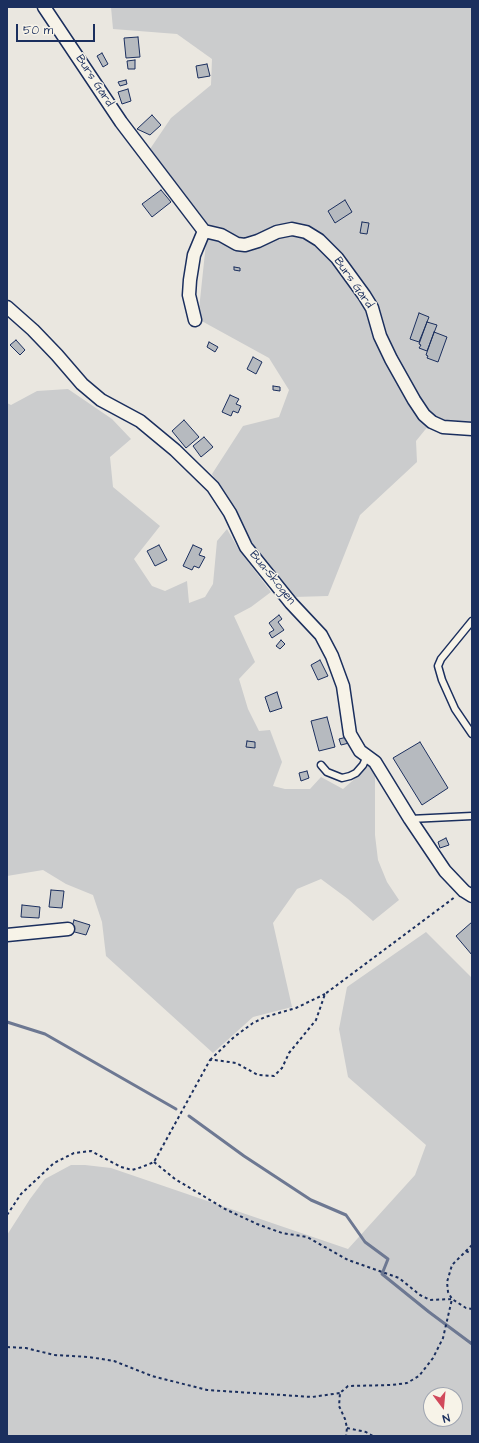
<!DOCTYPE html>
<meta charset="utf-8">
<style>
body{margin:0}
#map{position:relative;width:479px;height:1443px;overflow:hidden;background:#eae7e0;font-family:"Architects Daughter",sans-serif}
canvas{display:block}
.frame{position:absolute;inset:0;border:8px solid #1b2f5e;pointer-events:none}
.north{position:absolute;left:423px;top:1387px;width:40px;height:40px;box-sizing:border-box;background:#f7f3e8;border:1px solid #9fa5b1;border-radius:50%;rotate:164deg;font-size:11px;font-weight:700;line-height:16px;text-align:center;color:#1b2f5e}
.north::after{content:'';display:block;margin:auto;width:14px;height:18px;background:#d1495b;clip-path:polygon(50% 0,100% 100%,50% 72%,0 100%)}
.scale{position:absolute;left:16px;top:24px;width:79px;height:18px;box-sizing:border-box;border:2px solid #1b2f5e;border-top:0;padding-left:5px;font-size:12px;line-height:14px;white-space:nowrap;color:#1b2f5e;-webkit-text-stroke:3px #f7f3e8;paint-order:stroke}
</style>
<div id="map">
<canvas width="479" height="1443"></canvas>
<div class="frame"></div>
<div class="north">N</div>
<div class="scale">50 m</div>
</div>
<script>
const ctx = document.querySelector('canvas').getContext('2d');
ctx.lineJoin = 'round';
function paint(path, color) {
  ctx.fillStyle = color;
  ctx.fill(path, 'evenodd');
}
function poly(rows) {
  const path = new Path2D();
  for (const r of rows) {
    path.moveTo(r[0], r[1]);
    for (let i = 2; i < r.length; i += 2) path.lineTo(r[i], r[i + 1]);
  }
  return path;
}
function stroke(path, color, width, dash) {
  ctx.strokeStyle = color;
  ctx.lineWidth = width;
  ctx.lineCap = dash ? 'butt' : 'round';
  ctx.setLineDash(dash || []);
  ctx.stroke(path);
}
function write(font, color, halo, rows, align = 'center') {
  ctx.font = font + ' "Architects Daughter",sans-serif';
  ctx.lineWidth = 3;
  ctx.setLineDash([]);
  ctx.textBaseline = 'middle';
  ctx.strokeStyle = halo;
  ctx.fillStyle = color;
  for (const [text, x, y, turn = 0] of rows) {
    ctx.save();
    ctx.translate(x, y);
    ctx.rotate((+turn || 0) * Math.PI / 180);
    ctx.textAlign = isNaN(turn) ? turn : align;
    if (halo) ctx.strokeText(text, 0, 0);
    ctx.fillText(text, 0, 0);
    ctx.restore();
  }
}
paint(poly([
 [111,7,472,7,472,431,429,425,416,441,417,462,360,515,328,596,294,597,265,564,212,474,243,426,279,417,289,390,269,358,198,319,208,224,150,149,171,118,211,85,212,59,177,34,113,29],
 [68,389,112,419,131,439,110,457,113,487,160,526,134,559,152,586,165,591,187,581,189,603,205,597,213,584,217,541,227,529,239,550,271,592,251,607,234,616,255,662,239,679,248,709,259,731,270,730,282,762,273,786,285,789,310,789,321,777,343,789,358,776,367,764,375,771,375,835,378,860,387,882,399,900,373,921,348,899,321,879,297,889,273,923,292,1007,253,1017,213,1053,106,956,102,922,93,895,66,884,43,870,7,876,7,403,11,405,37,391],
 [426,932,472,978,472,1436,7,1436,7,1235,30,1199,45,1179,71,1165,85,1165,111,1168,348,1249,415,1175,426,1145,348,1077,339,1029,347,987],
 [431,1395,455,1395,455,1419,431,1419]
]), '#cbcccd');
stroke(poly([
 [7,1022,45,1034,176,1109],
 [189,1116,244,1156,311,1200,346,1215,365,1242,388,1259,382,1274,429,1312,472,1344]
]), '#6d7892', 3);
const building = poly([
 [138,37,140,57,126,58,124,38,138,37],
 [102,53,108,64,103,67,97,56,102,53],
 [135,60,135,69,128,69,127,61,135,60],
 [207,64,210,76,198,78,196,66,207,64],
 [126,80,127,84,120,86,118,82,126,80],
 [128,89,131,101,122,104,118,92,128,89],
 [152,115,161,125,150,135,137,129,152,115],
 [161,190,171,202,152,217,142,204,161,190],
 [345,200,352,212,335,223,328,211,345,200],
 [362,222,369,223,367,234,360,233,362,222],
 [234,267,240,268,240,271,234,270,234,267],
 [419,313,429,317,419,342,410,339,419,313],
 [427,322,437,325,427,351,419,348,421,345,419,344,427,322],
 [434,332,447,337,438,362,427,358,428,356,426,355,434,332],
 [16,340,25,350,20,355,10,345,16,340],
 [209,342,218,347,215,352,207,347,209,342],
 [253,357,262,362,256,374,247,369,253,357],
 [273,386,280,387,280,391,273,390,273,386],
 [230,395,239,399,236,404,241,406,238,413,233,411,231,416,222,412,230,395],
 [184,420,199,437,186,448,172,431,184,420],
 [204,437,213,447,201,457,193,446,204,437],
 [159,545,167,560,155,566,147,551,159,545],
 [193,545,202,549,199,555,205,557,199,568,194,566,192,570,183,566,193,545],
 [279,615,282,619,278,622,284,630,272,638,269,633,274,630,269,623,279,615],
 [281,640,285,644,280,649,276,646,281,640],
 [320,660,328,676,318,680,311,665,320,660],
 [277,692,282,708,270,712,265,697,277,692],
 [327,717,335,747,319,751,311,721,327,717],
 [347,737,349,743,341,745,339,739,347,737],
 [247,741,255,742,255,748,246,747,247,741],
 [420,742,448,788,422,805,393,758,420,742],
 [307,771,309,778,301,781,299,773,307,771],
 [446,838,449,845,440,848,438,842,446,838],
 [51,890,64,891,62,908,49,907,51,890],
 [22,905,40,907,39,918,21,917,22,905],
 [74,920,90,925,86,935,71,931,74,920],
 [472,922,472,955,456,936,472,922]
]);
paint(building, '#b6babf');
stroke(building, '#1b2f5e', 1);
const service = poly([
 [472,621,441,659,438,666,442,680,455,709,472,734],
 [321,765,327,772,342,778,350,776,356,773,363,765,367,756],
 [410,819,472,816]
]);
const minor = poly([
 [44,7,121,122,204,231,194,255,190,280,189,295,195,320],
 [204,231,221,235,237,244,245,245,258,241,277,232,292,229,306,232,319,240,337,258,364,295,372,308,380,336,391,359,414,400,424,415,432,422,443,427,472,429],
 [7,307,33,330,57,355,82,384,101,400,140,421,175,450,213,487,230,513,246,547,291,603,321,635,332,656,343,686,350,734,360,751,375,762,410,819,445,871,464,891,472,896],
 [7,935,68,929]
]);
stroke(service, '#1b2f5e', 9);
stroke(minor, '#1b2f5e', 15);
stroke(poly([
 [210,1060,234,1037,253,1023,265,1017,296,1008,325,994],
 [154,1162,175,1179,225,1209,257,1224,282,1233,307,1237,348,1260,399,1278,420,1295,430,1300,452,1299,443,1338,433,1358,419,1376,407,1383,392,1385,348,1386,340,1393,339,1406,345,1419,347,1428,346,1436],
 [7,1215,21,1194,37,1179,54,1163,74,1153,91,1151,121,1167,132,1170,142,1167,154,1162,210,1060,215,1060,236,1063,258,1075,274,1076,282,1068,289,1053,316,1020,325,994,455,897],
 [472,1245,452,1265,447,1282,448,1292,452,1299,466,1308,472,1309],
 [466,1251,472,1254],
 [7,1347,26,1348,54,1355,89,1357,114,1361,152,1376,207,1390,312,1397,340,1393],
 [347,1428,366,1432,373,1436]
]), '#1b2f5e', 2, [3, 3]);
stroke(service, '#f7f3e8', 6);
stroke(minor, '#f7f3e8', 12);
write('12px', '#1b2f5e', '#f7f3e8', [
 ["Burs Gård",94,81,57],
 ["Burs Gård",353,283,55],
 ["Bua-Skogen",272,578,51]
]);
</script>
